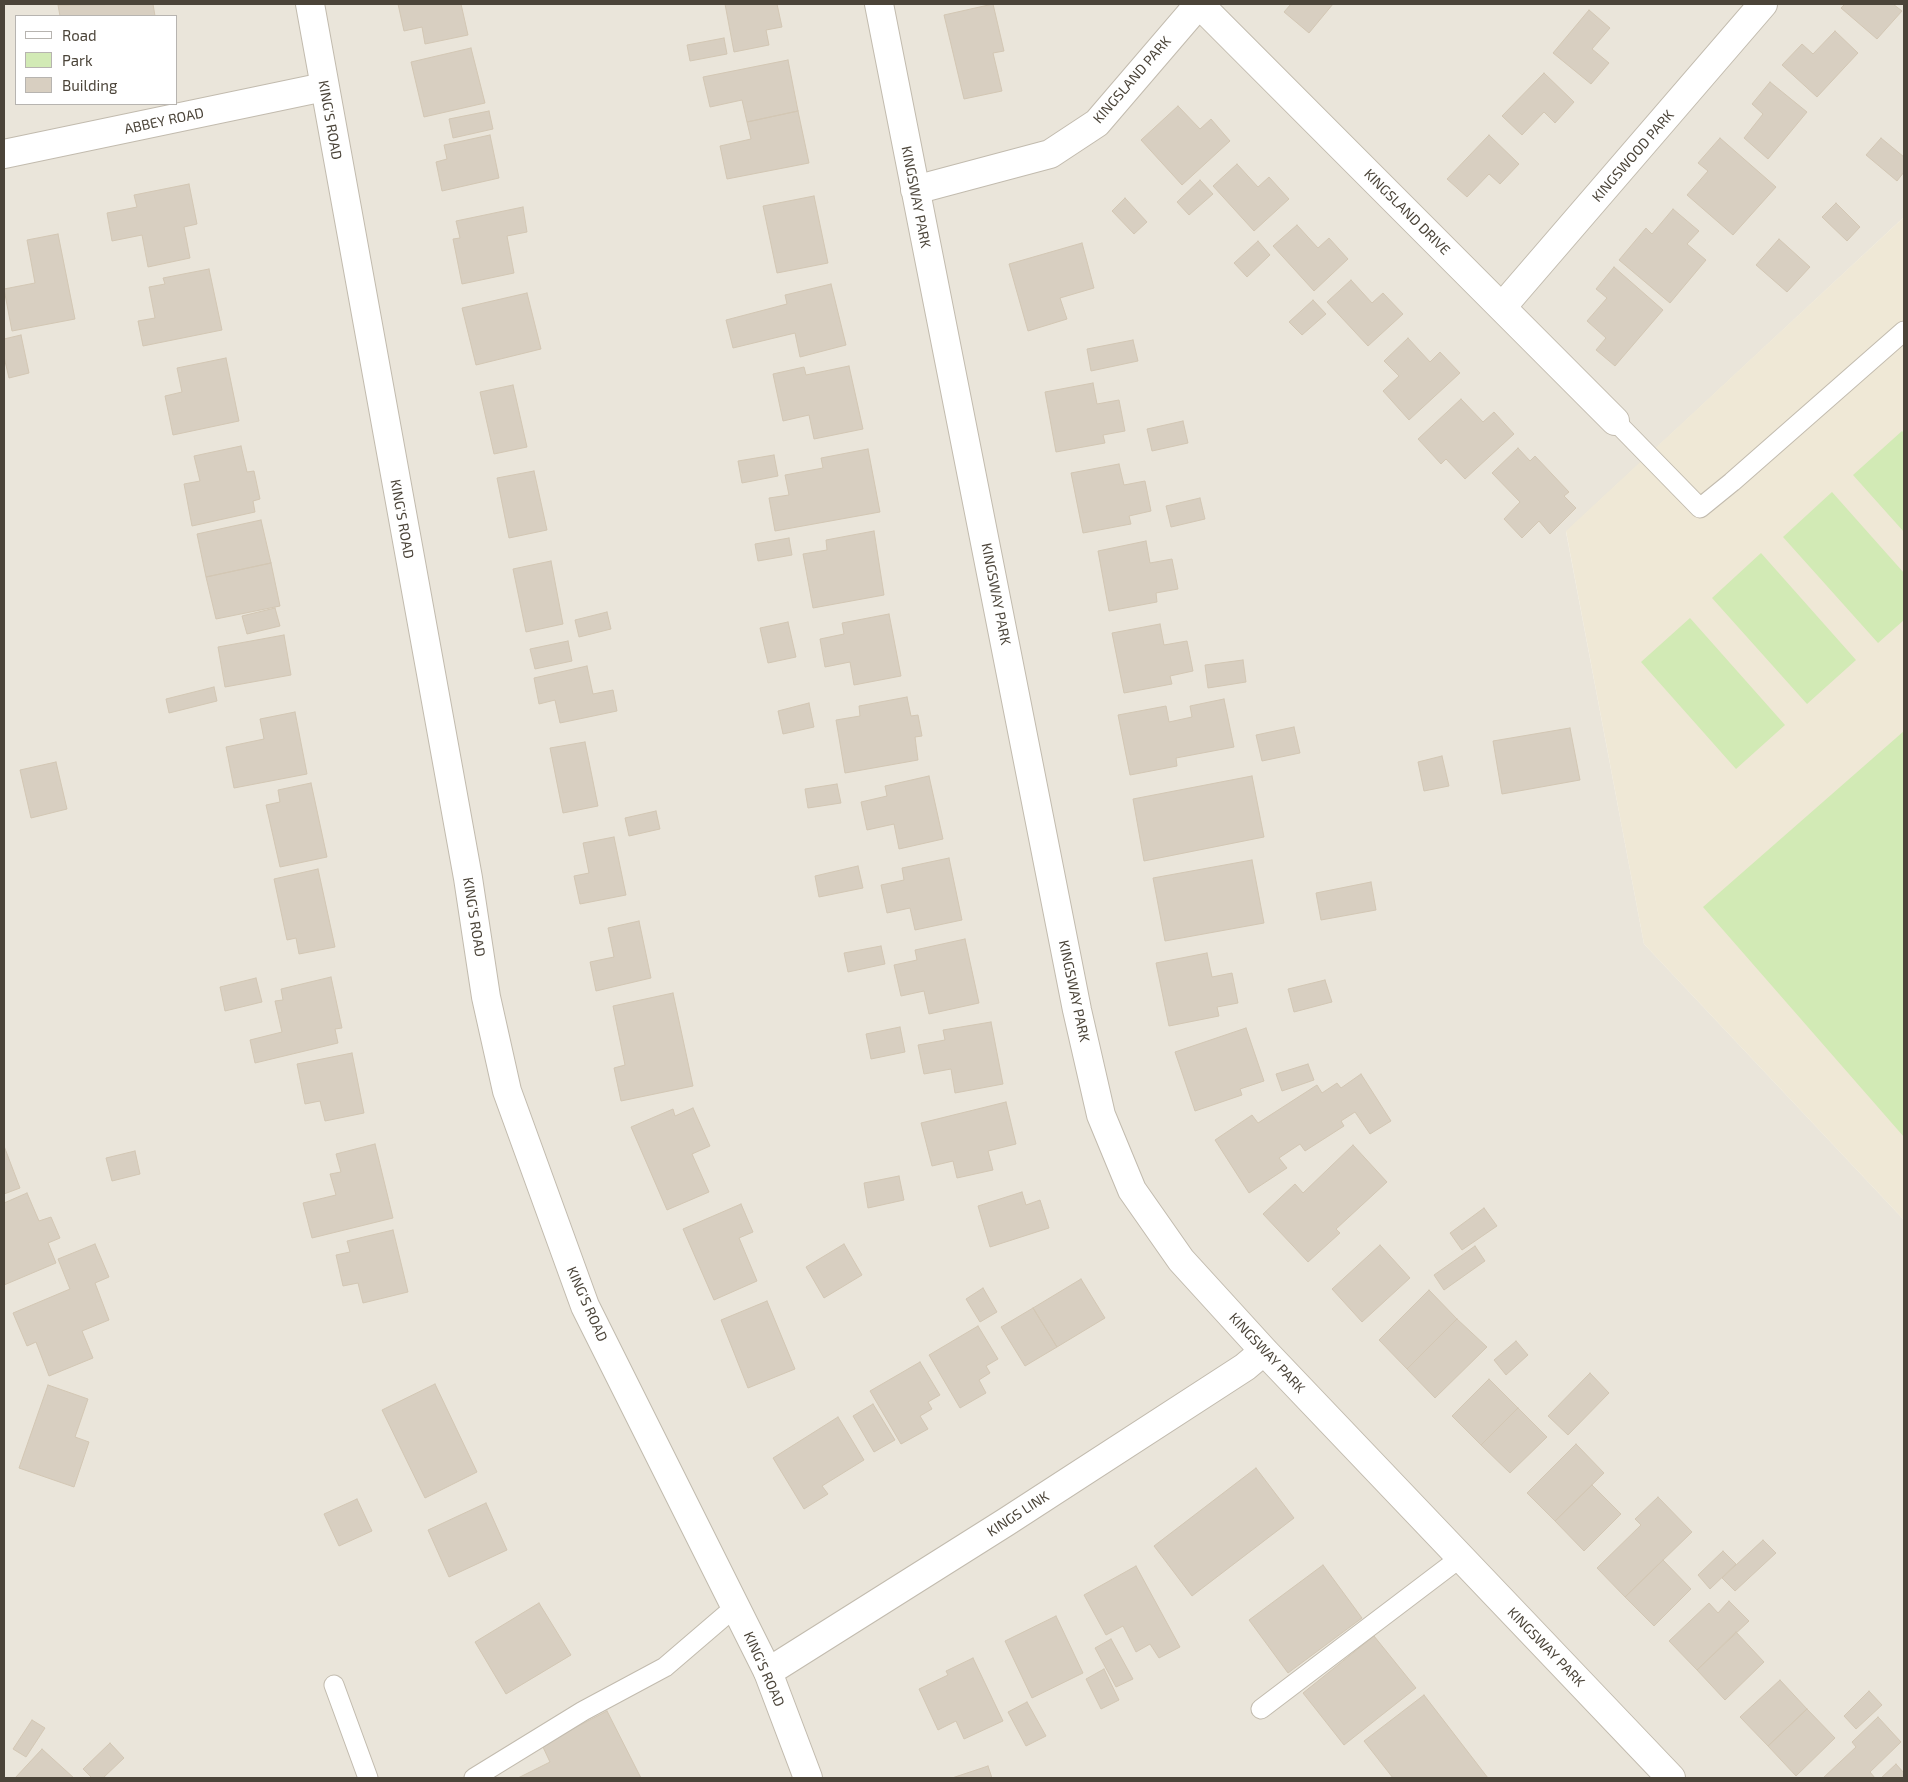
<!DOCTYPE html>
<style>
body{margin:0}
#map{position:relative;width:1908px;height:1782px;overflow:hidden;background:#f6f3ec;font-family:"Exo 2",sans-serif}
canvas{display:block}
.frame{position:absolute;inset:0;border:5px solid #4b4439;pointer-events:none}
.legend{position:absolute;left:15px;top:15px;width:162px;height:90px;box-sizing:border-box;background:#fff;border:1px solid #b7b4b0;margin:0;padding:6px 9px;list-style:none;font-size:15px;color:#4b4439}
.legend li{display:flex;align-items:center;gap:10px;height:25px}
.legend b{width:25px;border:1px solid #b7b4b0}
</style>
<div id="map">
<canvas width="1908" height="1782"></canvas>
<div class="frame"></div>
<ul class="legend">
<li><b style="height:6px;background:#fff"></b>Road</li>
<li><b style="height:14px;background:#d2eab5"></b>Park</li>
<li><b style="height:14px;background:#d8cfc1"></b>Building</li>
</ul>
</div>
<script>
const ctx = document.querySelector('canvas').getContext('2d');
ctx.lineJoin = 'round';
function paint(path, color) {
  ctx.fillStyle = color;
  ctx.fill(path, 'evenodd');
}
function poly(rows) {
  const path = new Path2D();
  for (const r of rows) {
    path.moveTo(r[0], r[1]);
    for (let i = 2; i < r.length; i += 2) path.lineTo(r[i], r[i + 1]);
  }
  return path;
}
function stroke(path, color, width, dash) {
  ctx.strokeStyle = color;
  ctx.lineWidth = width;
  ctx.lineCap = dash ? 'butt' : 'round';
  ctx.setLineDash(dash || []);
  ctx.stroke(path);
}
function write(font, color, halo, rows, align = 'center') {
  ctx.font = font + ' "Exo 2",sans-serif';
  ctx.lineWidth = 4;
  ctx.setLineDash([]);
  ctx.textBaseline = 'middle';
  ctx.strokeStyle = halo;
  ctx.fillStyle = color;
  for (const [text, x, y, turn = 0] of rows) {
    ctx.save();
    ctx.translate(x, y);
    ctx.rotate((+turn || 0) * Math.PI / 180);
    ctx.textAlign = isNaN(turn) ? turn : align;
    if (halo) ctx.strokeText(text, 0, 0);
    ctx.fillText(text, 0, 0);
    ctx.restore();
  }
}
paint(poly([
 [4,4,1904,4,1904,217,1566,532,1644,944,1904,1220,1904,1778,4,1778],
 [16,16,176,16,176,104,16,104]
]), '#eae5da');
paint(poly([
 [1904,217,1904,1220,1644,944,1566,531]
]), '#efe8d6');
paint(poly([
 [1902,431,1904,433,1904,532,1853,475],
 [1832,492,1904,573,1904,620,1878,643,1783,537],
 [1761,553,1856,660,1807,704,1712,598],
 [1690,618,1785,725,1736,769,1641,662],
 [1904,731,1904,1137,1703,907]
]), '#d2eab5');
const building = poly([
 [153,4,155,16,60,16,58,5,153,4],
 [398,4,461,4,468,35,425,44,422,27,404,31,398,4],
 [725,4,777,4,782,27,766,30,769,45,734,52,725,4],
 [993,4,1004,51,993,53,1002,91,964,99,944,15,993,4],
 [1291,4,1333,4,1309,33,1284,12,1291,4],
 [1845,4,1893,4,1902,11,1877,39,1841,8,1845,4],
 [1589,10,1610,28,1592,49,1609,63,1591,84,1553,53,1589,10],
 [1835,31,1858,53,1817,97,1782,65,1802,44,1813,54,1835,31],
 [724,38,727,54,690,61,687,45,724,38],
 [471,48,485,103,424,117,411,62,471,48],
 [788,60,798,111,747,122,742,100,710,107,703,77,788,60],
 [1544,73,1574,102,1555,123,1544,112,1522,135,1502,116,1544,73],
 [1770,82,1807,112,1768,159,1744,138,1763,114,1752,104,1770,82],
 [1178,106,1200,129,1211,119,1230,141,1182,185,1141,140,1178,106],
 [489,111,493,129,453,138,449,119,489,111],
 [798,111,809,163,727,179,720,146,751,139,747,122,798,111],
 [490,135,499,178,442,191,436,162,447,159,444,145,490,135],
 [1489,135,1519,164,1500,184,1489,174,1467,197,1447,179,1489,135],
 [1720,138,1776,187,1733,235,1687,195,1708,171,1698,163,1720,138],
 [1881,138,1904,157,1904,172,1897,181,1866,155,1881,138],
 [1237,164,1258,187,1269,177,1289,199,1254,231,1213,186,1237,164],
 [1200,180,1213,194,1189,215,1177,202,1200,180],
 [189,184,197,224,184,227,190,258,148,267,142,235,112,241,107,213,137,207,134,195,189,184],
 [814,196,828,263,777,273,763,206,814,196],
 [1125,198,1147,222,1134,234,1112,211,1125,198],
 [1836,203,1860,227,1847,241,1822,217,1836,203],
 [523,207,527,232,507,236,514,273,462,284,453,239,460,238,456,221,523,207],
 [1673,209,1699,231,1687,244,1706,260,1670,303,1619,260,1646,228,1652,234,1673,209],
 [1297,225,1318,248,1329,238,1348,259,1314,291,1273,246,1297,225],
 [58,234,75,319,12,331,4,289,35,283,27,240,58,234],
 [1779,239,1810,267,1787,292,1756,265,1779,239],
 [1258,241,1270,255,1247,277,1234,263,1258,241],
 [1082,243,1094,288,1060,298,1067,319,1028,331,1009,264,1082,243],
 [1614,267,1663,310,1615,366,1596,350,1606,338,1587,321,1607,298,1596,289,1614,267],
 [209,269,222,330,143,346,138,321,155,318,149,287,165,284,163,278,209,269],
 [1351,280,1372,303,1383,293,1403,314,1368,346,1327,302,1351,280],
 [831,284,846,345,800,357,795,333,733,348,726,320,787,304,785,295,831,284],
 [527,293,541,349,476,365,462,308,527,293],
 [1313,300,1326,314,1302,335,1289,322,1313,300],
 [21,335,29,373,9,378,4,357,4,339,21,335],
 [1408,338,1430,362,1440,352,1460,373,1409,420,1383,391,1399,376,1384,361,1408,338],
 [1133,340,1138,361,1091,371,1087,349,1133,340],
 [226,358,239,421,173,435,165,396,182,392,177,368,226,358],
 [849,366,863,429,814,439,809,415,783,421,773,374,804,367,806,375,849,366],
 [1093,383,1097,404,1119,400,1125,431,1103,435,1105,443,1056,452,1045,392,1093,383],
 [513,385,527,447,494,454,480,392,513,385],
 [1461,399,1483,422,1494,412,1514,434,1465,479,1446,459,1441,464,1418,439,1461,399],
 [1183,421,1188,443,1152,451,1147,429,1183,421],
 [241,446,247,472,254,471,260,499,253,501,255,512,192,526,184,484,200,481,194,456,241,446],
 [1518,448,1530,461,1535,456,1569,492,1564,496,1576,508,1550,534,1539,521,1522,538,1504,519,1520,502,1492,473,1518,448],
 [868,449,880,512,775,531,769,498,789,495,785,475,823,468,821,458,868,449],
 [774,455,778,476,742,483,738,461,774,455],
 [1119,464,1124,485,1145,481,1151,511,1129,516,1131,524,1083,533,1071,473,1119,464],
 [534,471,547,530,509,538,497,478,534,471],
 [1200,498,1205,519,1171,527,1166,506,1200,498],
 [261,520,271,563,206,577,197,534,261,520],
 [874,531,884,595,813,608,803,554,827,550,826,540,874,531],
 [789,538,792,555,758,561,755,544,789,538],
 [1146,541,1150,563,1172,559,1178,589,1156,593,1157,602,1109,611,1098,551,1146,541],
 [551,561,563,624,526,632,513,569,551,561],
 [271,563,280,606,216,619,206,577,271,563],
 [275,608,280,626,247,634,242,616,275,608],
 [607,612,611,629,579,637,575,620,607,612],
 [889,614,901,676,854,685,850,662,825,667,820,639,844,634,842,623,889,614],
 [788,622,796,657,768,663,760,628,788,622],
 [1160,624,1164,645,1187,641,1193,671,1170,676,1172,684,1124,693,1112,633,1160,624],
 [284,635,291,675,225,687,218,647,284,635],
 [568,641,572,661,535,669,530,649,568,641],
 [1243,660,1246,682,1208,688,1205,665,1243,660],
 [587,666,593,694,613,690,617,711,560,723,555,700,539,704,534,678,587,666],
 [214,687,217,701,169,713,166,699,214,687],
 [907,697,911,716,918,715,922,736,915,737,918,760,845,773,836,720,860,716,859,706,907,697],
 [1224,699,1234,747,1176,758,1177,766,1130,775,1118,715,1166,706,1169,722,1192,717,1190,706,1224,699],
 [809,703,814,727,783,734,778,711,809,703],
 [295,712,307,774,234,788,226,747,264,739,260,719,295,712],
 [1294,727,1300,753,1262,761,1256,735,1294,727],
 [1570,728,1580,780,1502,794,1493,741,1570,728],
 [585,742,598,806,563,813,550,748,585,742],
 [1442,756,1449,786,1424,791,1418,762,1442,756],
 [56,762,67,809,31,818,20,770,56,762],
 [929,776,943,839,899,849,894,824,867,830,861,802,887,796,885,786,929,776],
 [1252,776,1264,837,1144,861,1133,799,1252,776],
 [311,783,327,857,280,867,266,805,280,802,278,790,311,783],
 [837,784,841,803,808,808,805,789,837,784],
 [656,811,660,829,629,836,625,818,656,811],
 [614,837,626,895,580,904,574,876,589,873,583,843,614,837],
 [949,858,962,920,915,930,910,908,887,913,881,885,904,880,902,868,949,858],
 [1252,860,1264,923,1165,941,1153,878,1252,860],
 [858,866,863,888,819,897,815,876,858,866],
 [318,869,335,947,299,954,296,938,287,940,274,879,318,869],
 [1371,882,1376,910,1321,920,1316,893,1371,882],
 [639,921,651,978,596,991,590,962,614,957,608,928,639,921],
 [965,939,979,1003,929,1014,924,991,901,996,894,965,917,960,915,950,965,939],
 [881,946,885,964,848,972,844,953,881,946],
 [1207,953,1212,977,1232,973,1238,1003,1217,1007,1219,1016,1169,1026,1156,963,1207,953],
 [331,977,342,1028,335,1029,338,1043,255,1063,250,1040,282,1032,275,1001,283,1000,281,989,331,977],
 [256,978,262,1002,225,1011,220,987,256,978],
 [1325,980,1332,1002,1294,1012,1288,989,1325,980],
 [673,993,693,1086,621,1101,614,1068,625,1065,613,1006,673,993],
 [991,1022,1003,1084,955,1093,951,1069,924,1074,918,1045,945,1040,943,1030,991,1022],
 [900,1027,905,1052,871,1059,866,1034,900,1027],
 [1246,1028,1264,1081,1240,1089,1242,1095,1195,1111,1175,1052,1246,1028],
 [352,1053,364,1113,325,1121,320,1101,305,1104,297,1064,352,1053],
 [1308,1064,1314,1080,1282,1091,1276,1074,1308,1064],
 [1361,1074,1391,1121,1370,1134,1355,1112,1341,1121,1344,1126,1305,1151,1300,1144,1279,1158,1287,1168,1249,1193,1215,1140,1252,1115,1258,1123,1317,1085,1322,1093,1337,1083,1341,1088,1361,1074],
 [1006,1102,1016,1144,988,1151,993,1170,957,1178,953,1161,932,1166,921,1123,1006,1102],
 [693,1108,710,1146,692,1154,709,1192,667,1210,631,1127,673,1109,675,1116,693,1108],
 [375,1144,393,1218,312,1238,303,1203,336,1195,330,1174,341,1172,336,1154,375,1144],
 [1353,1145,1387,1182,1336,1229,1340,1233,1308,1262,1263,1214,1295,1184,1303,1193,1353,1145],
 [4,1146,20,1188,4,1194,4,1146],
 [135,1151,140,1174,112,1181,106,1158,135,1151],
 [899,1176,904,1200,868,1208,864,1183,899,1176],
 [1022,1192,1026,1205,1040,1200,1049,1228,990,1247,978,1206,1022,1192],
 [27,1193,39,1221,51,1217,60,1238,48,1243,56,1263,4,1285,4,1203,27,1193],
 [741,1204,753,1232,739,1238,757,1281,714,1300,683,1229,741,1204],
 [1484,1208,1497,1226,1462,1250,1450,1233,1484,1208],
 [393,1230,408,1292,363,1303,358,1283,343,1286,336,1255,350,1252,347,1241,393,1230],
 [95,1244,109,1277,95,1283,109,1320,82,1331,93,1358,49,1376,36,1342,27,1346,13,1313,70,1289,58,1259,95,1244],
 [844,1244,862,1275,824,1298,806,1267,844,1244],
 [1380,1245,1410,1278,1362,1322,1332,1289,1380,1245],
 [1475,1246,1485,1261,1444,1290,1434,1275,1475,1246],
 [1081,1279,1105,1318,1057,1347,1033,1308,1081,1279],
 [983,1288,997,1312,980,1322,966,1299,983,1288],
 [1429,1290,1457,1319,1407,1369,1379,1340,1429,1290],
 [767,1301,795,1369,748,1388,721,1320,767,1301],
 [1033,1308,1057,1347,1025,1366,1001,1327,1033,1308],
 [1457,1319,1487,1347,1435,1398,1407,1369,1457,1319],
 [978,1326,998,1359,986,1366,990,1373,979,1380,986,1393,960,1408,929,1355,978,1326],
 [1516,1341,1528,1355,1506,1375,1494,1360,1516,1341],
 [920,1362,940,1395,928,1402,932,1409,920,1416,928,1429,901,1444,870,1391,920,1362],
 [1590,1373,1609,1393,1568,1435,1548,1416,1590,1373],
 [1489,1379,1518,1408,1481,1445,1452,1416,1489,1379],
 [435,1384,477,1472,425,1498,382,1410,435,1384],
 [48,1385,88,1399,75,1437,89,1442,74,1487,19,1468,48,1385],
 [873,1404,895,1440,874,1452,853,1416,873,1404],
 [1518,1408,1547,1437,1510,1473,1481,1445,1518,1408],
 [838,1417,864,1460,822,1486,828,1494,804,1509,773,1458,838,1417],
 [1576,1444,1604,1473,1555,1521,1527,1493,1576,1444],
 [1256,1468,1294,1518,1192,1596,1154,1546,1256,1468],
 [1592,1485,1621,1514,1584,1551,1555,1521,1592,1485],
 [1658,1497,1692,1532,1625,1597,1597,1568,1641,1525,1635,1519,1658,1497],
 [357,1499,372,1531,339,1546,324,1514,357,1499],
 [486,1503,507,1550,449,1577,428,1530,486,1503],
 [1763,1540,1776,1553,1735,1591,1722,1578,1763,1540],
 [1723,1551,1736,1564,1710,1589,1698,1575,1723,1551],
 [1663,1560,1691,1589,1654,1626,1625,1597,1663,1560],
 [1323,1565,1362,1618,1288,1673,1249,1620,1323,1565],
 [1136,1566,1180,1647,1159,1658,1150,1644,1136,1652,1123,1626,1106,1635,1084,1595,1136,1566],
 [1729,1601,1749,1621,1697,1670,1669,1641,1709,1603,1718,1613,1729,1601],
 [539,1603,571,1655,506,1694,475,1642,539,1603],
 [1056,1616,1083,1673,1032,1698,1005,1641,1056,1616],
 [1736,1632,1764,1662,1725,1700,1697,1670,1736,1632],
 [1374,1636,1416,1688,1344,1745,1303,1693,1374,1636],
 [1111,1639,1133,1679,1116,1687,1095,1648,1111,1639],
 [973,1658,1003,1721,964,1739,956,1721,938,1730,919,1689,948,1675,946,1671,973,1658],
 [1104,1669,1119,1700,1101,1709,1086,1679,1104,1669],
 [1780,1680,1807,1709,1768,1746,1740,1717,1780,1680],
 [1869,1691,1882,1705,1856,1729,1844,1716,1869,1691],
 [1424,1695,1488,1778,1393,1778,1364,1741,1424,1695],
 [1027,1702,1046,1736,1026,1746,1008,1712,1027,1702],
 [1807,1709,1835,1738,1796,1776,1768,1746,1807,1709],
 [607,1711,641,1778,518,1778,550,1762,542,1745,607,1711],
 [1878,1717,1901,1742,1870,1772,1875,1778,1823,1778,1856,1747,1852,1742,1878,1717],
 [32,1720,45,1728,26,1757,13,1749,32,1720],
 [110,1743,124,1758,103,1778,92,1778,83,1769,110,1743],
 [42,1749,74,1778,15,1778,42,1749],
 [1896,1764,1904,1773,1904,1778,1881,1778,1896,1764],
 [988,1766,992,1778,952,1778,988,1766]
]);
paint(building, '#d8cfc1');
stroke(building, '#d3c7b4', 1);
const service = poly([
 [1615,421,1700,508,1732,482,1904,331],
 [334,1685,368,1778],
 [1261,1709,1460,1558],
 [474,1778,583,1711,665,1667,735,1607]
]);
const minor = poly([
 [879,4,1077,1010,1101,1115,1132,1190,1181,1260,1264,1351,1671,1778],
 [1199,4,1615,421],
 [4,154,324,87],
 [915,190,1050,154,1097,123,1199,4],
 [1502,307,1763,4],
 [768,1672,1006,1522,1245,1367,1264,1351]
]);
const tertiary = poly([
 [310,4,468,878,486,997,507,1091,585,1306,768,1672,808,1778]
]);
stroke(service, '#c2bbae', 21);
stroke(minor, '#c2bbae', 30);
stroke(tertiary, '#c2bbae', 30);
stroke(service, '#fff', 19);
stroke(minor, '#fff', 28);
stroke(tertiary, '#fff', 28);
write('14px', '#4b4439', '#fff', [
 ["KINGSLAND PARK",1132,80,-49],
 ["KING'S ROAD",330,120,80],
 ["ABBEY ROAD",164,121,-12],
 ["KINGSWOOD PARK",1633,156,-49],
 ["KINGSWAY PARK",916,197,79],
 ["KINGSLAND DRIVE",1407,212,45],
 ["KING'S ROAD",402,519,80],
 ["KINGSWAY PARK",996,594,79],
 ["KING'S ROAD",474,917,81],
 ["KINGSWAY PARK",1074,991,78],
 ["KING'S ROAD",587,1304,66],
 ["KINGSWAY PARK",1267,1353,47],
 ["KINGS LINK",1018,1514,-33],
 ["KINGSWAY PARK",1546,1647,46],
 ["KING'S ROAD",764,1669,66]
]);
</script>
